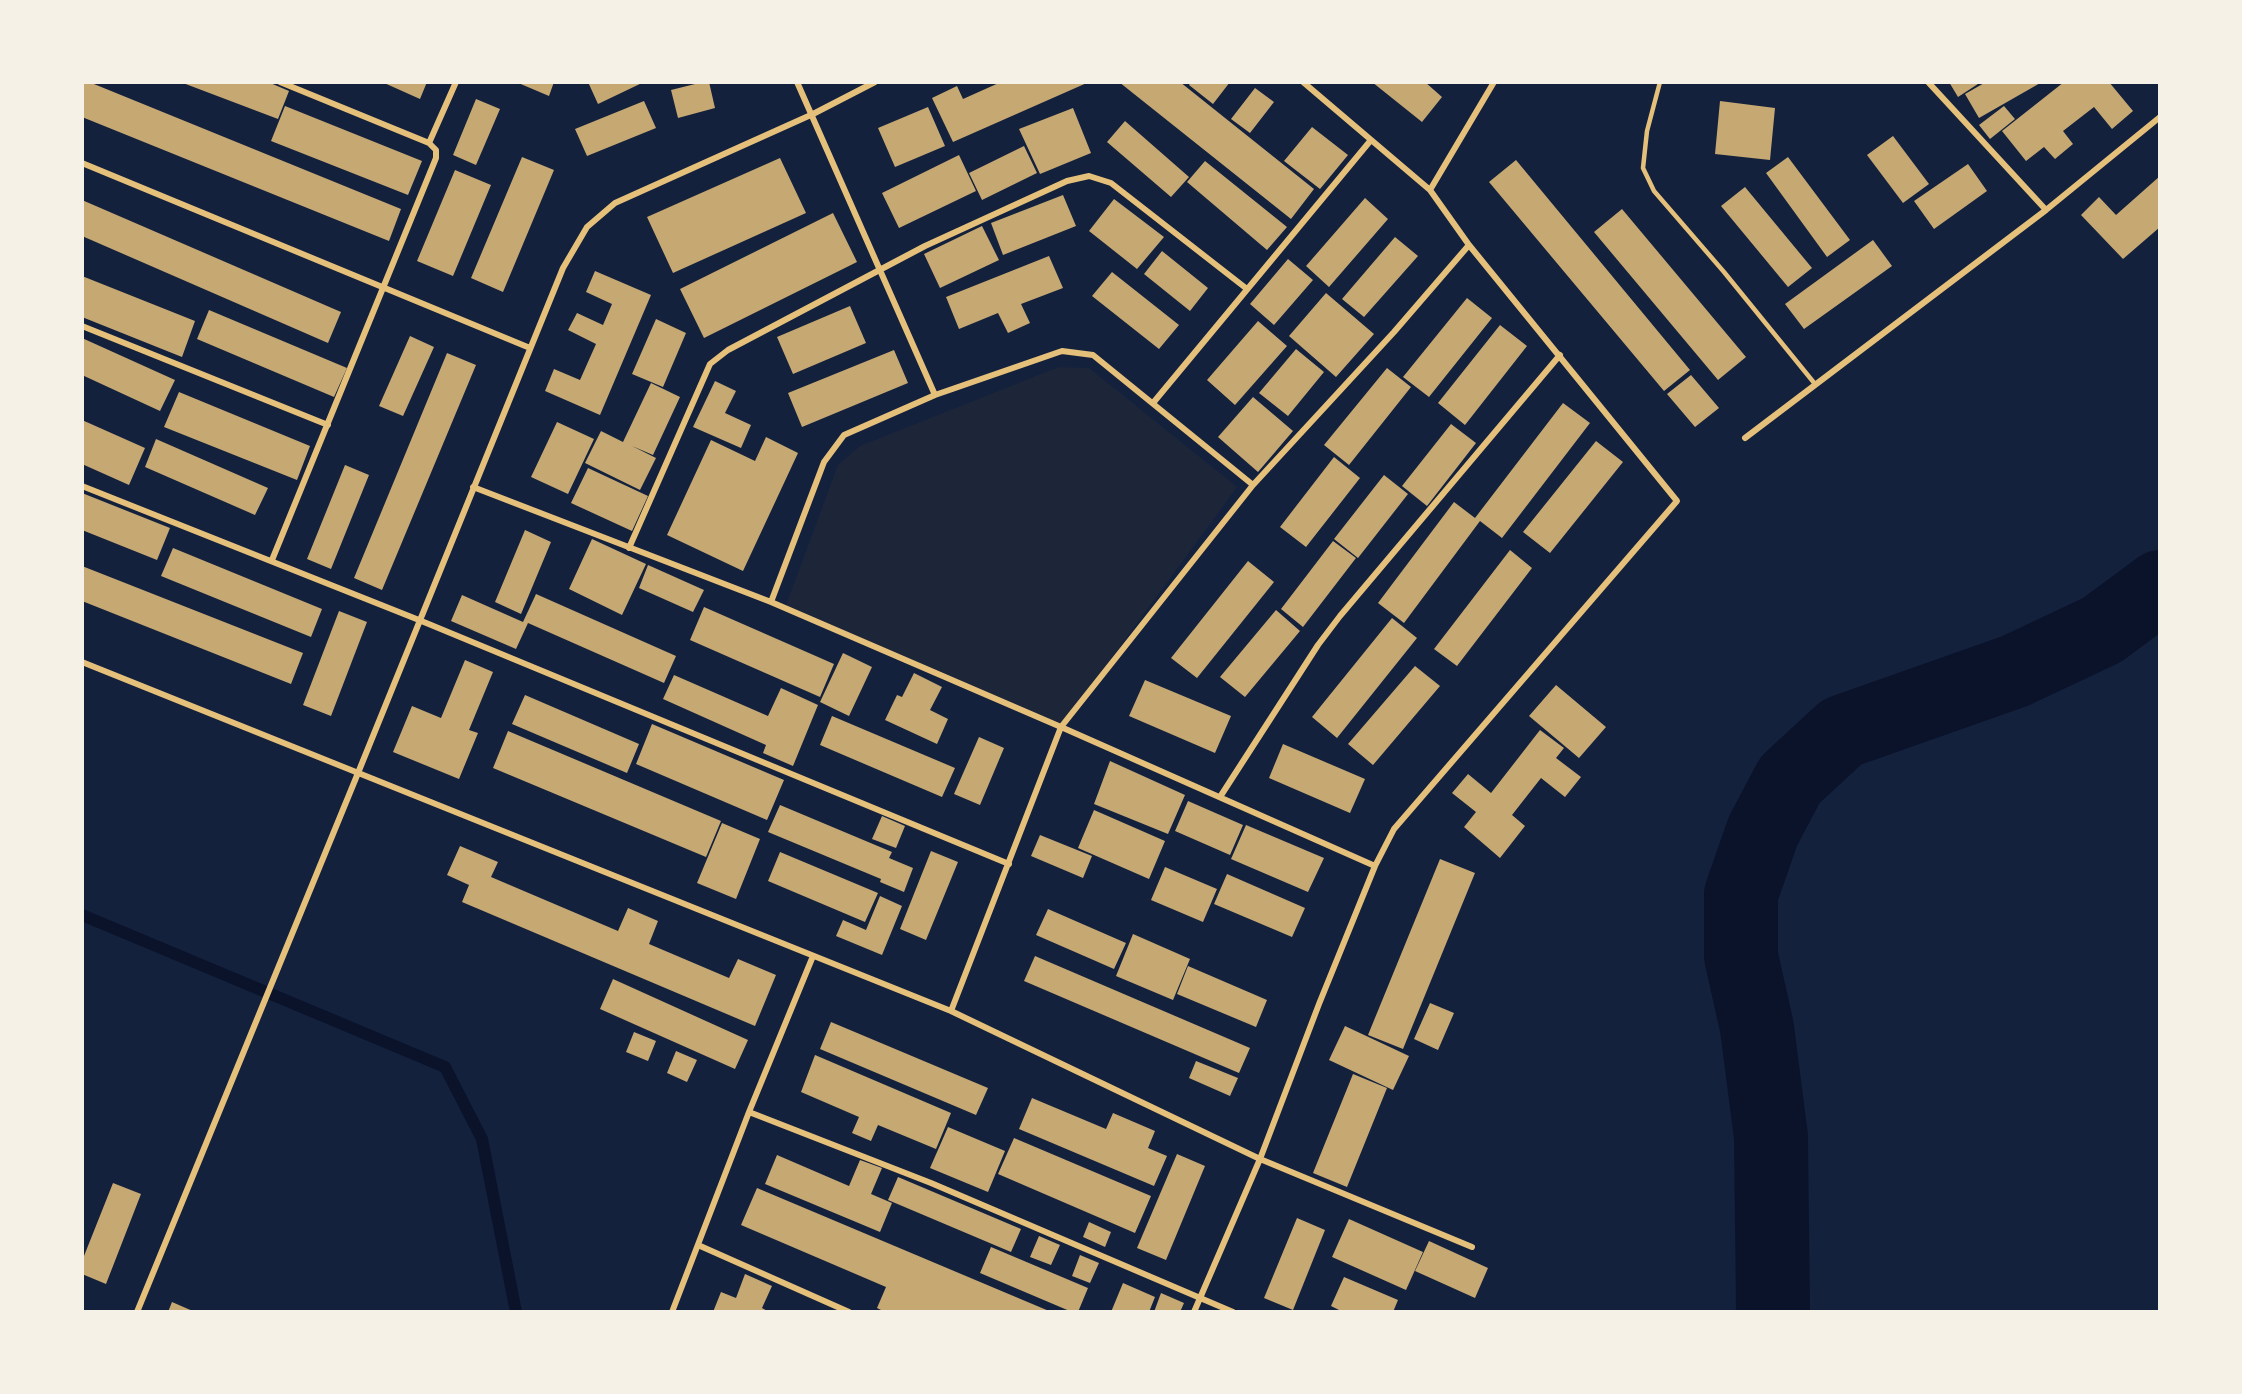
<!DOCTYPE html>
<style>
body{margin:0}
#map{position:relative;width:2242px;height:1394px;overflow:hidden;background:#14213d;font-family:"PT Sans Narrow",sans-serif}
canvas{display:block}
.frame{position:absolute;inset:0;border:84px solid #f6f1e7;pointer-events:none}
</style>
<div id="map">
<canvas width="2242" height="1394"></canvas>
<div class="frame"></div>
</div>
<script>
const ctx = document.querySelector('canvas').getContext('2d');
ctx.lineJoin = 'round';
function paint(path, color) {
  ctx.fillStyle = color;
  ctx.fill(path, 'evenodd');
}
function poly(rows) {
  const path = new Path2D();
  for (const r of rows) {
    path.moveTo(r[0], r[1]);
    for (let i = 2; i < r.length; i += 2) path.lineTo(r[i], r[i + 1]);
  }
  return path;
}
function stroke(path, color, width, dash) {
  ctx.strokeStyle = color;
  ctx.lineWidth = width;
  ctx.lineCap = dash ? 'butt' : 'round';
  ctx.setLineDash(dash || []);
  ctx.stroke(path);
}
paint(poly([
 [1059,367,1089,368,1237,487,1061,727,785,608,838,465,860,446]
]), '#1d2539');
stroke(poly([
 [82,915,445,1067,482,1139,516,1312]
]), '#0b132b', 12);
stroke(poly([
 [1773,1312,1771,1137,1757,1028,1741,956,1741,894,1763,831,1790,780,1842,732,2015,671,2102,630,2160,587]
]), '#0b132b', 74);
paint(poly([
 [82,82,89,82,401,209,389,241,82,117],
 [268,82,289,91,278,119,183,83],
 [382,82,427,82,420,99],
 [516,82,554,82,549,96],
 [588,82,644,82,598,104],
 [703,82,709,82,715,108,678,118,671,90],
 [1001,82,1089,82,953,142,932,98,957,86,963,99],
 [1119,82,1180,82,1314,189,1291,219],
 [1191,82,1230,82,1213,104,1189,85],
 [1372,82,1425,82,1442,97,1422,122],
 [1949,82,1981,82,1958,97],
 [1986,82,2042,82,1979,118,1965,94],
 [2064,82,2109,82,2133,111,2112,129,2094,107,2063,131,2073,144,2055,159,2044,147,2026,161,2002,131],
 [1255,88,1274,102,1250,133,1231,119],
 [476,99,500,109,476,165,453,155],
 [644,101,656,128,587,156,575,129],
 [1720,101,1775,108,1770,160,1715,154],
 [285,106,422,161,408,195,271,141],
 [2004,106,2015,119,1990,139,1979,125],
 [928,107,945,146,895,167,878,128],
 [1073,108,1091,153,1040,174,1019,129],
 [1125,121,1189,177,1171,197,1107,142],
 [1312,127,1348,155,1320,189,1284,161],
 [1893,136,1929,184,1903,203,1867,155],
 [1024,146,1037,173,982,200,969,173],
 [959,155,976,191,899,228,882,193],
 [522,157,554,170,503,292,471,278],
 [1788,157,1850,240,1827,257,1766,173],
 [780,158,806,213,673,273,647,217],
 [1516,160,1690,370,1664,391,1489,182],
 [1205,161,1287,227,1267,250,1187,182],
 [1968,164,1987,191,1934,229,1914,201],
 [455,170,491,185,453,276,417,261],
 [2160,176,2160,227,2123,259,2081,215,2099,197,2116,215],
 [1745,187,1812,268,1788,287,1721,206],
 [1063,195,1076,226,1003,255,991,223],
 [1365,198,1388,219,1329,287,1306,266],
 [1114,199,1164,237,1137,269,1089,231],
 [82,200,341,312,328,343,82,236],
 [1622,209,1746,357,1718,380,1594,232],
 [833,213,857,262,704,338,680,289],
 [982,226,999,260,940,288,924,254],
 [1395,237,1418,256,1364,317,1342,299],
 [1873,240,1892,266,1804,329,1785,304],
 [1162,251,1208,288,1190,311,1144,274],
 [1049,256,1063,288,1021,304,1030,323,1008,333,998,313,959,329,946,297],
 [1288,259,1313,280,1274,325,1250,304],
 [595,271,651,295,600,415,545,391,554,369,580,380,596,344,568,330,577,313,603,325,612,304,586,292],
 [1112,272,1179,325,1159,349,1092,296],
 [82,276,195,321,182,357,82,317],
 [1326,293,1374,334,1336,377,1289,336],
 [1467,298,1492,318,1429,397,1403,377],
 [850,306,866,343,793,374,777,337],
 [209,310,347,368,334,397,197,339],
 [656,319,686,333,663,387,632,374],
 [1258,321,1287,346,1235,405,1207,380],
 [1500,325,1527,346,1465,425,1438,403],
 [410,336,434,347,403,416,379,406],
 [82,338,175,380,160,411,82,375],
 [1296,349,1324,372,1288,416,1259,393],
 [894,350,908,383,802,427,788,393],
 [447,353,476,365,382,590,354,578],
 [1387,368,1411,387,1349,465,1324,445],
 [1691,375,1719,408,1695,427,1667,394],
 [715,381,736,391,725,413,751,425,741,448,693,427],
 [651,383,680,397,653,455,632,446,656,458,640,490,585,463,601,431,623,442],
 [179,392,310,446,297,480,164,427],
 [1253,397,1293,431,1258,472,1218,437],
 [1563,403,1590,423,1502,538,1480,521,1404,623,1378,603,1454,502,1475,518],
 [82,420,145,448,129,485,82,464],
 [557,422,594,439,568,494,531,477],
 [1451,424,1476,443,1427,506,1402,486],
 [766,437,798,453,743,571,667,535,711,440,755,461],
 [156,439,268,488,255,515,145,467],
 [1596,441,1623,462,1550,553,1523,532],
 [1334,457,1360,478,1306,547,1280,527],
 [345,465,369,475,331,569,307,559],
 [588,468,648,496,632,531,571,503],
 [1384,475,1408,494,1358,558,1334,539],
 [82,493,170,528,157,560,82,530],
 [525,530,551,542,521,614,495,602],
 [592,539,646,564,622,615,569,589],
 [1333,541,1356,558,1303,627,1281,609],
 [173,548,322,609,311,637,161,576],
 [1510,550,1532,568,1457,666,1434,649],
 [1248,561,1274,582,1197,678,1171,658],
 [648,565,704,590,693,612,639,588],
 [82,566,303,653,291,684,82,601],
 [536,594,676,656,664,683,528,623,516,649,451,621,462,595,523,622],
 [704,607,834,664,820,697,690,640],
 [1276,610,1300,631,1245,697,1220,677],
 [339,611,367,622,331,716,303,705],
 [1392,618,1417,638,1337,738,1312,717],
 [843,653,872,667,849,716,820,702],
 [465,660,493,672,469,730,478,733,459,779,393,752,412,706,441,718],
 [1415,666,1440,686,1373,765,1348,744],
 [914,673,942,687,930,710,948,719,937,744,885,720,897,695,902,697],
 [674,675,768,716,781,688,818,705,793,766,763,753,766,745,663,699],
 [1145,680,1231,716,1215,753,1129,716],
 [1556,685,1606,727,1579,758,1529,716],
 [525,695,639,744,627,773,512,724],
 [832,716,955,768,942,797,820,745],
 [652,724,784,780,767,820,636,764],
 [1540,730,1564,748,1556,758,1581,777,1565,797,1541,778,1512,815,1525,826,1500,858,1464,827,1476,812,1452,793,1468,774,1491,793],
 [508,731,721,821,706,857,493,768],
 [979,737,1004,748,980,805,954,794],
 [1283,744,1365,779,1350,813,1269,778],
 [1110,761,1185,795,1168,834,1094,804],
 [1188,801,1243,825,1230,855,1175,831],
 [780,805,892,852,889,858,913,868,904,892,880,882,881,879,768,832],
 [1094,810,1165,841,1149,879,1078,848],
 [882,816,905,826,896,848,872,839],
 [722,823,760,839,736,899,697,883],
 [1246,825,1324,858,1308,892,1231,859],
 [1040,835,1092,856,1083,878,1031,856],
 [460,846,498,862,491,877,618,931,628,908,658,921,649,944,729,978,738,959,776,975,755,1026,462,902,469,885,447,875],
 [931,851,958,862,926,940,900,929],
 [780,852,878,893,865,922,768,881],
 [1440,859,1475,873,1403,1049,1368,1035],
 [1165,867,1217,889,1203,922,1151,900],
 [1227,874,1305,908,1292,937,1214,904],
 [880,896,902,906,882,955,836,936,843,920,866,930],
 [1048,909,1126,943,1114,969,1036,935],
 [1133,934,1190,959,1173,1000,1116,976],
 [1035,956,1250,1048,1239,1073,1024,981],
 [1188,966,1267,1000,1256,1027,1177,994],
 [613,979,748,1040,735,1069,600,1009],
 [1430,1003,1454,1013,1438,1050,1414,1039],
 [831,1022,988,1088,976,1115,820,1049],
 [1345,1026,1409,1056,1393,1090,1329,1060],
 [634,1032,656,1041,648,1061,626,1052],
 [676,1051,697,1060,687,1082,667,1073],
 [815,1055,951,1113,936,1149,878,1125,871,1141,852,1133,859,1117,801,1092],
 [1196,1061,1238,1078,1230,1096,1189,1078],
 [1353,1074,1387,1088,1347,1187,1313,1173],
 [1032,1098,1106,1129,1113,1113,1155,1131,1148,1148,1167,1156,1154,1186,1019,1129],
 [948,1127,1005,1151,988,1192,930,1168],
 [1014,1138,1151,1196,1135,1233,998,1174],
 [1177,1154,1205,1166,1166,1260,1137,1248],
 [777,1155,849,1186,860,1160,882,1168,871,1194,892,1203,880,1232,765,1184],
 [898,1177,1021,1229,1011,1252,888,1200],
 [113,1183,141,1194,106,1284,82,1274,82,1261],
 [757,1188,1049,1311,1049,1312,885,1312,877,1308,886,1287,741,1225],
 [1297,1218,1325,1230,1293,1310,1264,1298],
 [1349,1219,1423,1252,1406,1290,1332,1257],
 [1089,1222,1111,1232,1105,1247,1083,1237],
 [1039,1236,1060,1245,1051,1265,1030,1257],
 [1429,1241,1488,1268,1475,1298,1415,1271],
 [991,1247,1088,1288,1078,1312,1072,1312,980,1273],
 [1080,1255,1099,1263,1090,1283,1072,1276],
 [745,1274,772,1286,762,1308,769,1312,713,1312,721,1292,736,1298],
 [1344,1277,1398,1300,1393,1312,1343,1312,1331,1306],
 [1123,1283,1155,1297,1149,1312,1111,1312],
 [1161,1293,1184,1303,1180,1312,1154,1312],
 [172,1302,195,1312,168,1312]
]), '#c6a872');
stroke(poly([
 [1660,82,1647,131,1643,168,1654,191,1724,272,1815,384]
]), '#e5c07b', 4.5);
stroke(poly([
 [797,82,935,395],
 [1928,82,2046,210],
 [429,143,456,82],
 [82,163,530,348],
 [1430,190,1494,82],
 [82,326,328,425],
 [1153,403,1371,140],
 [1745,438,2046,210,2160,117],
 [1253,485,1394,332,1469,245],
 [82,486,419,620,1009,864],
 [473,487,771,602],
 [629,548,710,364,728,350,925,246,1067,181,1089,176,1111,183,1247,289],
 [272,560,436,158,436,150,429,143,280,82],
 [82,662,951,1011,1260,1159,1472,1247],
 [1220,797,1318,645,1340,616,1560,355],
 [951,1011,1061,727,1253,485,1093,355,1062,351,935,395,844,435,824,462,771,602,1061,727,1375,866],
 [749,1112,931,1183,1233,1312],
 [698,1245,849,1312],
 [137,1312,358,773,563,268,587,227,615,203,813,114,875,82],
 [672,1312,749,1112,813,956],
 [1194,1312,1260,1159,1319,1004,1375,866,1394,829,1677,501,1469,245,1430,190,1303,82]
]), '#e5c07b', 6);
</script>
